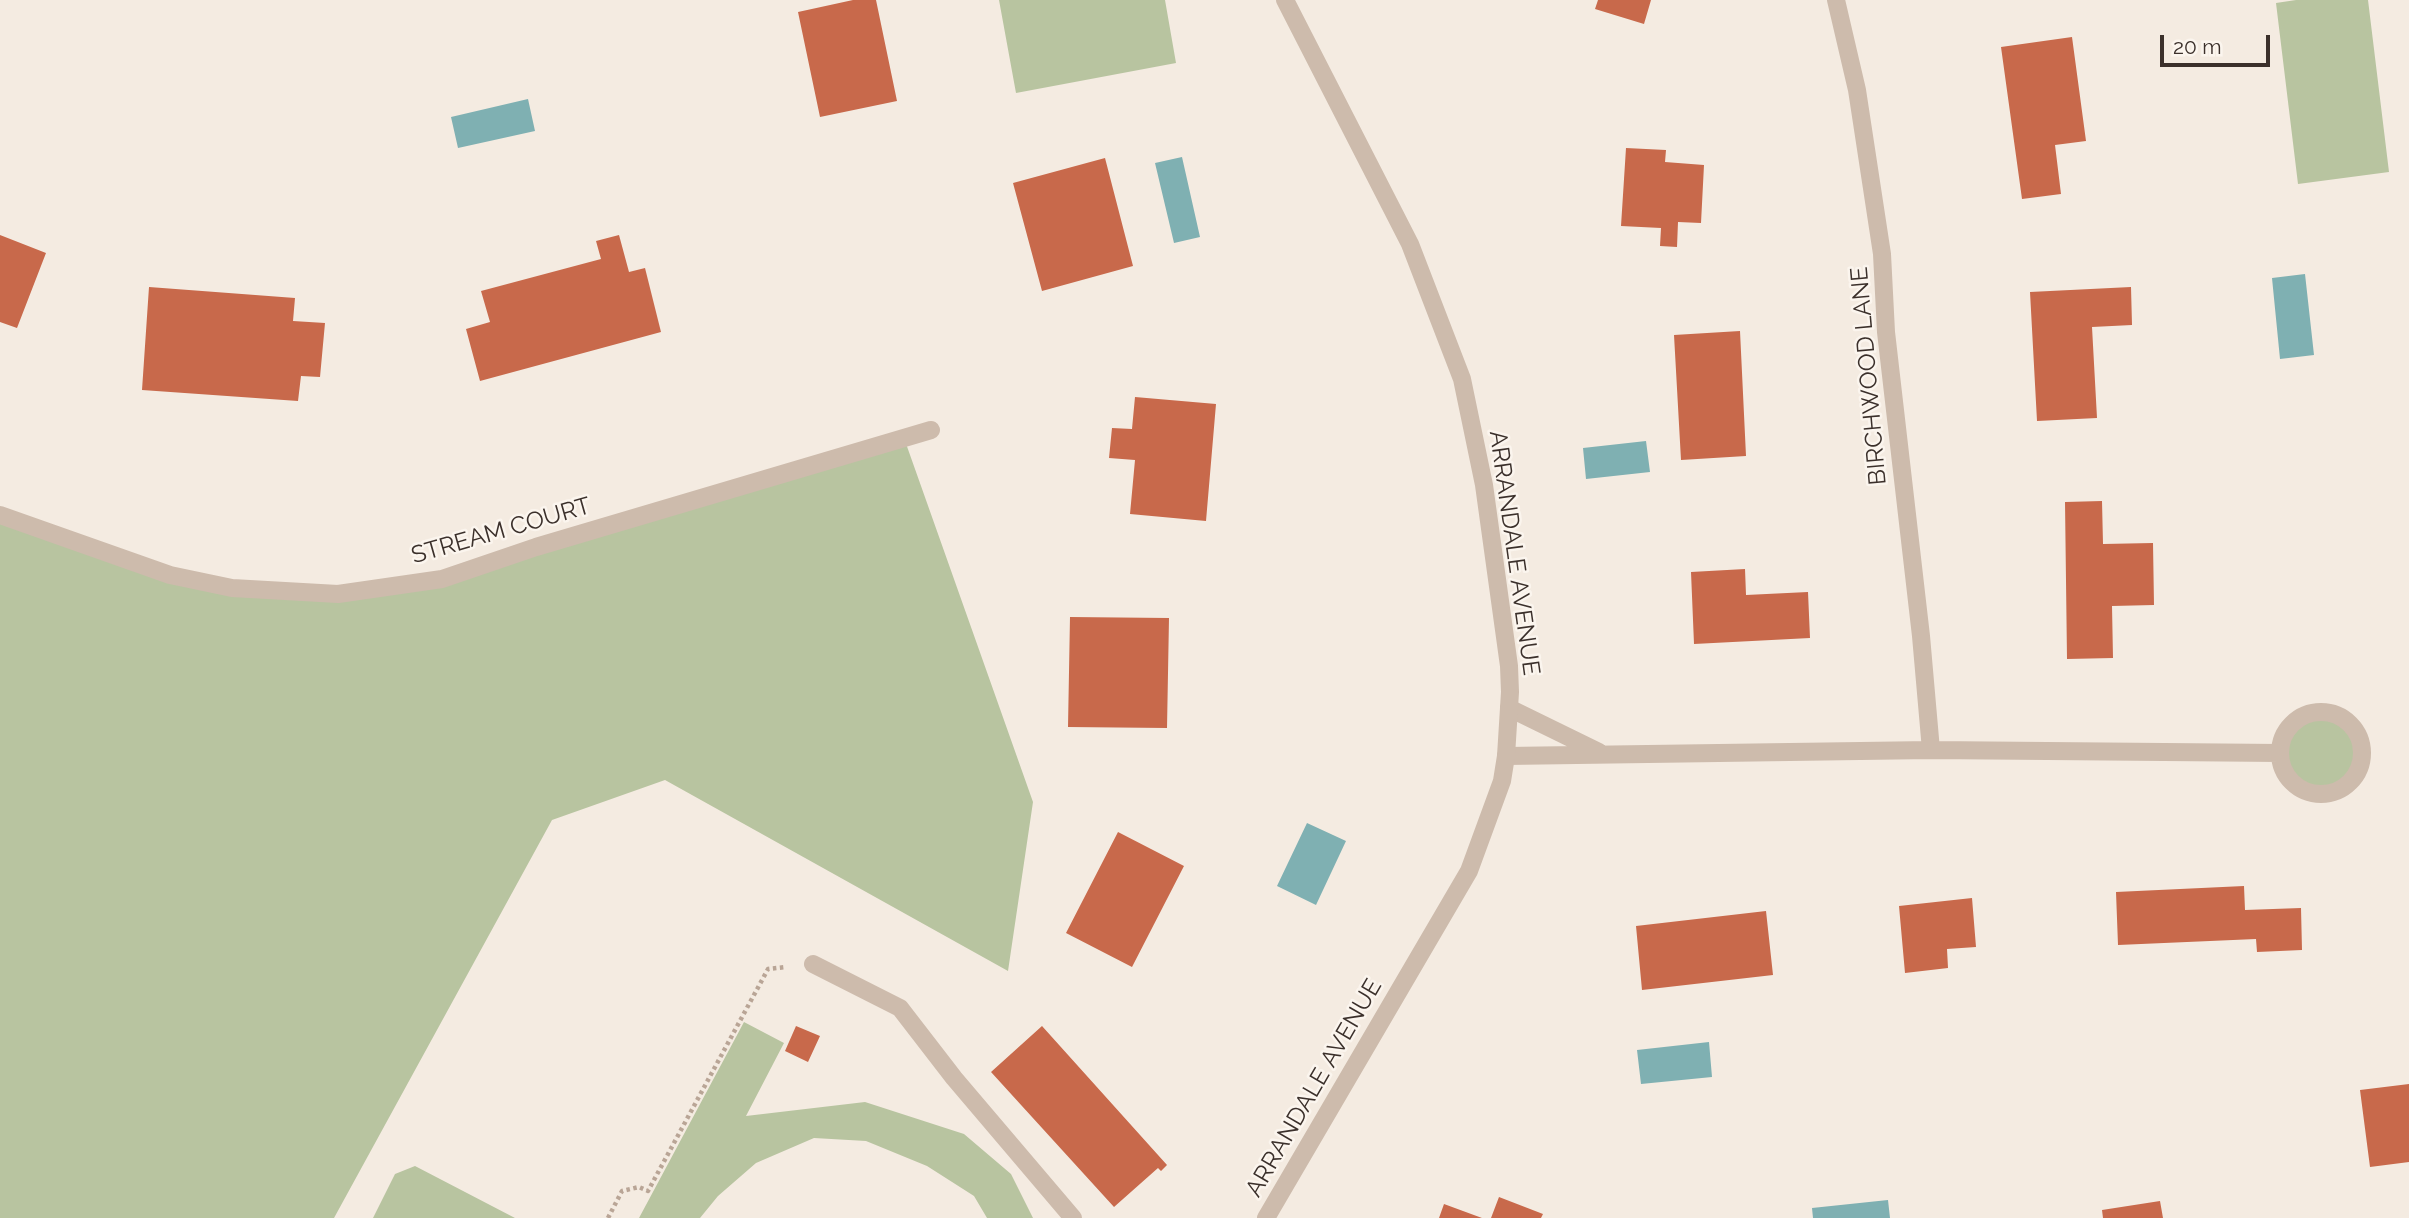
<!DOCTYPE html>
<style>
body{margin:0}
#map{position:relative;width:2409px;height:1218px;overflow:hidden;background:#f4ebe1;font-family:Raleway,sans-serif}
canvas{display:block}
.scale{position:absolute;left:2160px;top:35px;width:110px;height:32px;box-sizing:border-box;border:4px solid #3b302b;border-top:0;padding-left:9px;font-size:21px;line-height:24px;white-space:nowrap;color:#3b302b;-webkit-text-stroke:5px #fbf5ee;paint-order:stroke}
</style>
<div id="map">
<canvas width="2409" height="1218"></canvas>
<div class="scale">20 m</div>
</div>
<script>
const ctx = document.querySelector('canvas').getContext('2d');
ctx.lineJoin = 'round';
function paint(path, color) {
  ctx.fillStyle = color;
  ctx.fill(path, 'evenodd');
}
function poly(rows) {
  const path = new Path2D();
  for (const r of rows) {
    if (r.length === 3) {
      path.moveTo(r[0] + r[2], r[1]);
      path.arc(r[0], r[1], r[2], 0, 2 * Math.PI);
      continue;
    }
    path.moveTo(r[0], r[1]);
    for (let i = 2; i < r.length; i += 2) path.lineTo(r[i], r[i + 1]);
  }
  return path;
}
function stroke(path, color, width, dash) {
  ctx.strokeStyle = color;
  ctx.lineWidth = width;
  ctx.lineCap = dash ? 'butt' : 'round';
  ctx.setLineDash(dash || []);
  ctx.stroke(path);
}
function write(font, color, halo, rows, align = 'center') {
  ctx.font = font + ' Raleway,sans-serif';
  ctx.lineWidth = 5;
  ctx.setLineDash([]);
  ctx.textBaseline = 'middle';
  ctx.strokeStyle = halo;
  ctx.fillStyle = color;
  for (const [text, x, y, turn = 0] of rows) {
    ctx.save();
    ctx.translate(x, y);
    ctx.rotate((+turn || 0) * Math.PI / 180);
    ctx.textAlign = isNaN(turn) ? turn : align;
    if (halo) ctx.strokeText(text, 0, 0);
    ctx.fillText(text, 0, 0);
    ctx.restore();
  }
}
paint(poly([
 [999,0,1165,0,1176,63,1016,93],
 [2296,0,2368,0,2389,172,2298,184,2276,3],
 [904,438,1033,802,1008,971,665,780,552,820,334,1218,0,1218,0,515,170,575,338,594,442,579],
 [2321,753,34],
 [744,1022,784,1043,746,1116,865,1102,964,1134,1011,1174,1033,1218,987,1218,974,1196,927,1166,866,1141,814,1138,756,1163,718,1196,700,1218,639,1218],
 [415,1166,515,1218,373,1218,395,1174]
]), '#b8c4a0');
paint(poly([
 [528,99,535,131,458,148,451,117],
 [1182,157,1200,237,1174,243,1155,163],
 [2305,274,2314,355,2280,359,2272,278],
 [1646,441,1650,472,1586,479,1583,448],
 [1307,823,1346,841,1316,905,1277,886],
 [1709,1042,1712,1077,1641,1084,1637,1050],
 [1888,1200,1890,1218,1813,1218,1812,1208]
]), '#7fb0b2');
paint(poly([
 [853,0,876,0,897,101,820,117,798,12],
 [1598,0,1651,0,1644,24,1595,9],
 [2072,37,2086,141,2055,145,2061,194,2022,199,2001,47],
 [1626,148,1666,150,1665,162,1704,165,1701,223,1678,222,1677,247,1660,246,1661,228,1621,226],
 [1105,158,1133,266,1042,291,1013,183],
 [0,235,46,253,17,328,0,322],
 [619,235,629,272,645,268,661,332,480,381,466,329,490,322,481,291,601,259,596,241],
 [149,287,295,298,293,321,325,323,320,377,301,376,298,401,142,390],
 [2131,287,2132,325,2092,327,2097,418,2037,421,2030,292],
 [1740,331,1746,456,1681,460,1674,335],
 [1135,397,1216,404,1206,521,1130,514,1135,460,1109,458,1112,428,1132,429],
 [2102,501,2103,544,2153,543,2154,605,2112,606,2113,658,2067,659,2065,502],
 [1745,569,1746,595,1808,592,1810,638,1694,644,1691,572],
 [1070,617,1169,618,1167,728,1068,727],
 [1118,832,1184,866,1132,967,1066,933],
 [2244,886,2245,910,2301,908,2302,950,2257,952,2256,939,2118,945,2116,892],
 [1972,898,1976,947,1947,949,1948,968,1905,973,1899,906],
 [1766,911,1773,975,1642,990,1636,926],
 [796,1026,820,1036,808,1062,785,1051],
 [1042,1026,1167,1165,1161,1171,1158,1168,1114,1207,991,1072],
 [2409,1084,2409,1162,2370,1167,2360,1090],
 [1499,1197,1543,1214,1541,1218,1491,1218],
 [2160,1201,2163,1218,2103,1218,2102,1210],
 [1444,1204,1482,1218,1439,1218]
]), '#c8694b');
stroke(poly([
 [608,1218,622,1191,639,1187,648,1191,768,969,786,967]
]), '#b9a596', 4.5, [3.5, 3.5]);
stroke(poly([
 [813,964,900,1008,954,1078,1073,1218]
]), '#cdbbac', 18);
stroke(poly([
 [1836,0,1857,90,1882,254,1886,332,1921,636,1931,750],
 [0,515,170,575,232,588,338,594,442,579,536,547,931,430],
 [1509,708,1599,752],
 [2321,753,41],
 [1506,756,1931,750,2280,753]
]), '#cdbbac', 18);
stroke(poly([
 [1266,1218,1469,871,1502,781,1506,756,1510,692,1509,666,1484,485,1462,379,1410,244,1285,0]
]), '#cdbbac', 18);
write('24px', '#3b302b', '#fbf5ee', [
 ["BIRCHWOOD LANE",1869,376,-95],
 ["STREAM COURT",501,531,-16],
 ["ARRANDALE AVENUE",1514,553,82],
 ["ARRANDALE AVENUE",1314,1088,-60]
]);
</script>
